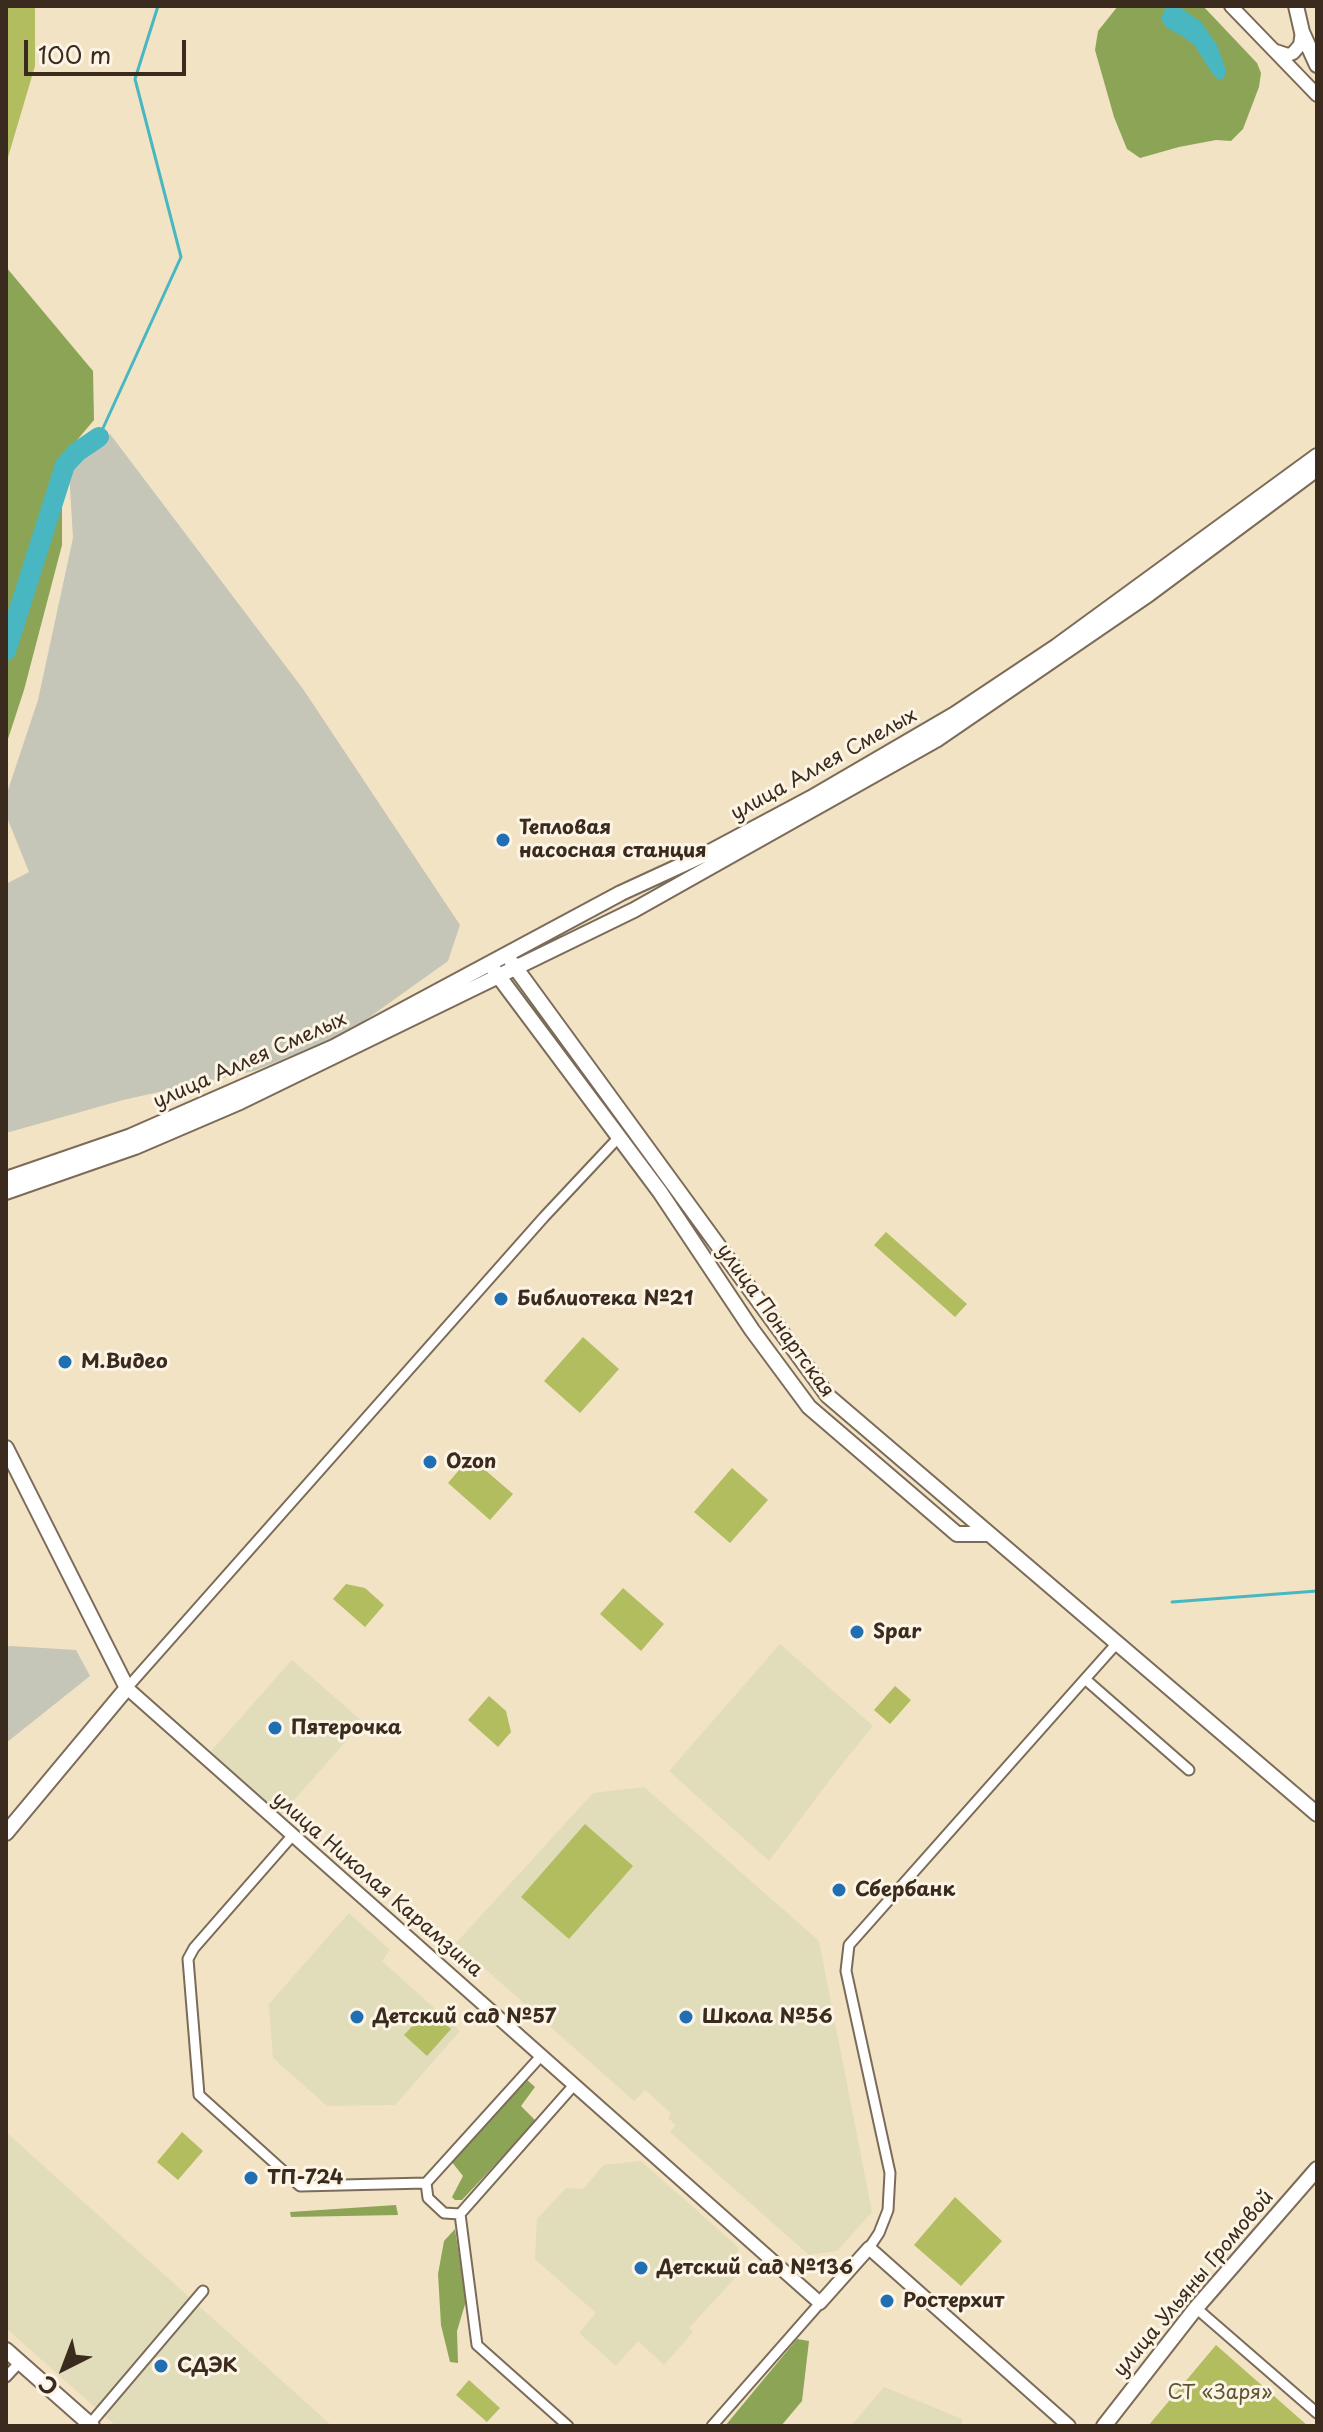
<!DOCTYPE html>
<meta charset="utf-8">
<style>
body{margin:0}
#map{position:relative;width:1323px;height:2432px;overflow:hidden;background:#f2e3c5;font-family:"Playpen Sans",sans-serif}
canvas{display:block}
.frame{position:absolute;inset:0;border:8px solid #3b2a1e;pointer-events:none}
.north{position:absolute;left:24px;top:2328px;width:80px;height:80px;-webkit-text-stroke:6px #fcf5e5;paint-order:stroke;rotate:222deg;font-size:22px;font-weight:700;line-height:32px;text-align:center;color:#3b2a1e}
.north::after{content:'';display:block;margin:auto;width:28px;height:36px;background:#3b2a1e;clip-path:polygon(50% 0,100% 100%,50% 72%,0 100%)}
.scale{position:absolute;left:24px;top:40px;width:162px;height:36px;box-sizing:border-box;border:4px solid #3b2a1e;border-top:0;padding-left:10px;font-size:24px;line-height:28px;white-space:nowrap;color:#3b2a1e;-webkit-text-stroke:6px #fcf5e5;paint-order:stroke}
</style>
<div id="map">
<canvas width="1323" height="2432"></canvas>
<div class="frame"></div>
<div class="north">С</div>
<div class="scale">100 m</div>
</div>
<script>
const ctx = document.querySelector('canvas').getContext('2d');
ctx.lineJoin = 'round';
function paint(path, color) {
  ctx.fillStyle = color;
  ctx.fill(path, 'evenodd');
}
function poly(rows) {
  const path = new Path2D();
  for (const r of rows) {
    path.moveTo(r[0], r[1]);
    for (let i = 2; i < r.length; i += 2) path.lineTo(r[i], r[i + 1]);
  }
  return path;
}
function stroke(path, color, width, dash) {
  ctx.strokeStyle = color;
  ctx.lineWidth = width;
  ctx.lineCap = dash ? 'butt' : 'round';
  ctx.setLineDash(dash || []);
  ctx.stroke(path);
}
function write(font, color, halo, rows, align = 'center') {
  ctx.font = font + ' "Playpen Sans",sans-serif';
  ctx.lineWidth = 6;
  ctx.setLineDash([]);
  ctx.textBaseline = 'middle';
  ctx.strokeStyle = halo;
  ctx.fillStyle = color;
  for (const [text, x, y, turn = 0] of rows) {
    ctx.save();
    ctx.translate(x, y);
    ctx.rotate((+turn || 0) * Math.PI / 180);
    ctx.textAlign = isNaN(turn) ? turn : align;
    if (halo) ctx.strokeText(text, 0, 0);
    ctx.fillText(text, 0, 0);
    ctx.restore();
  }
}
paint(poly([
 [780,1644,873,1726,838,1769,769,1861,669,1771],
 [292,1660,363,1722,280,1816,211,1751],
 [644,1787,819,1941,872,2212,837,2251,809,2255,670,2132,676,2125,668,2118,671,2113,645,2090,634,2101,456,1943,593,1793],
 [349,1913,390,1950,382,1961,460,2031,395,2105,327,2106,273,2058,269,2004],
 [6,2132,332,2426,116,2426,6,2328],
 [641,2161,738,2247,736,2277,689,2328,693,2332,664,2365,638,2341,616,2366,579,2333,596,2313,535,2259,537,2219,566,2188,583,2189,604,2165],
 [884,2387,962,2419,962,2426,851,2426]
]), '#e1dcba');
paint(poly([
 [110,434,303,689,460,925,448,961,346,1034,254,1071,123,1100,6,1133,6,884,29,872,6,815,6,796,38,700,73,538,69,471],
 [10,1646,76,1650,90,1676,6,1743,6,1647]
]), '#c5c5b8');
paint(poly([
 [6,6,35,6,35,66,6,164],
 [886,1232,967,1304,955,1317,874,1245],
 [583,1337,619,1369,580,1413,544,1381],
 [470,1457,513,1494,490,1520,448,1483],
 [732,1468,768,1500,730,1543,694,1512],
 [346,1584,365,1588,384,1605,365,1627,333,1599],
 [623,1588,664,1624,641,1651,600,1614],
 [895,1686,911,1700,890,1724,874,1710],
 [489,1696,506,1711,511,1732,498,1747,468,1720],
 [585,1824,633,1866,569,1939,521,1897],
 [428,2009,451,2029,427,2056,404,2035],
 [182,2132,203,2151,178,2180,157,2162],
 [955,2197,1002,2241,961,2286,914,2245],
 [1216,2345,1308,2426,1148,2426],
 [469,2380,500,2408,487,2422,456,2395]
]), '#b1bd5f');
paint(poly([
 [1118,6,1203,6,1257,63,1261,73,1259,87,1243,129,1231,141,1216,140,1179,147,1140,158,1127,149,1114,117,1095,50,1098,31],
 [6,267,93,371,94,420,62,458,62,545,24,690,6,745],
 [526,2079,535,2087,521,2106,536,2121,462,2200,455,2200,452,2197,463,2176,451,2161],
 [396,2205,398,2215,291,2217,290,2212],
 [455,2229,466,2301,457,2331,458,2363,450,2362,441,2325,438,2274,444,2241],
 [797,2339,809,2341,802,2401,781,2426,725,2426]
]), '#8ca456');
paint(poly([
 [1166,6,1178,6,1201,22,1217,45,1226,70,1224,78,1219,80,1212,73,1195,46,1184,37,1167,28,1161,19]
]), '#49b7c1');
stroke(poly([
 [99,437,181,257,135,79,158,6],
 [1172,1602,1317,1591]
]), '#49b7c1', 3);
stroke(poly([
 [6,651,65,465,77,452,99,437]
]), '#49b7c1', 20);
const minor = poly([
 [1085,1679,1118,1642],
 [127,1688,544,1217,619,1137],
 [292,1836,194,1948,188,1959,199,2095,300,2186,426,2183,428,2198,444,2213,460,2214,477,2345,568,2426],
 [426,2183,541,2056],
 [460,2214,574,2085],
 [869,2248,879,2233,888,2210,890,2173,846,1971,849,1945,1085,1679,1189,1770],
 [1196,2308,1317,2413],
 [6,2377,20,2362],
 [90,2424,203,2291],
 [712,2426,820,2303]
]);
const tertiary = poly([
 [1231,6,1317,95],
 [1276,51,1288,55,1293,53,1300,45,1302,32],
 [127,1688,820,2303,869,2248,1069,2426]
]);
const secondary = poly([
 [512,963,828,1396,1317,1814],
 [494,970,660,1192,752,1330,809,1407,957,1534,988,1534],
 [6,1179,131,1136,334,1047,621,893,708,853,811,798,955,714,1057,646,1317,456],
 [6,1192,135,1147,240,1102,634,910,936,740,1149,594,1317,469],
 [6,1448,127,1688,6,1833],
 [6,2350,92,2426],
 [1104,2426,1196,2308,1317,2169]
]);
const primary = poly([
 [1296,6,1302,32,1317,65]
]);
stroke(minor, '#7b6b58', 13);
stroke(tertiary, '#7b6b58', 16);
stroke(secondary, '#7b6b58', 18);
stroke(primary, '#7b6b58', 18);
stroke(minor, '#fff', 9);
stroke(tertiary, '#fff', 12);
stroke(secondary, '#fff', 14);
stroke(primary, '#fff', 14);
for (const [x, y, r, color] of [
 [503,840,8,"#1f6fb2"],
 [501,1299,8,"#1f6fb2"],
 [65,1362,8,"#1f6fb2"],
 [430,1462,8,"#1f6fb2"],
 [857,1632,8,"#1f6fb2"],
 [275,1728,8,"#1f6fb2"],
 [839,1890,8,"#1f6fb2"],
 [357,2017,8,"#1f6fb2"],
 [686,2017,8,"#1f6fb2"],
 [251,2178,8,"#1f6fb2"],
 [641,2268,8,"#1f6fb2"],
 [887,2301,8,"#1f6fb2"],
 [161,2366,8,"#1f6fb2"]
]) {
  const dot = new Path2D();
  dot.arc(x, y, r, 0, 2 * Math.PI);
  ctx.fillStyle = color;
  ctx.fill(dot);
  stroke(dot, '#fcf5e5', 3);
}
write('20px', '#3b2a1e', '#fcf5e5', [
 ["улица Аллея Смелых",824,765,-29],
 ["улица Аллея Смелых",250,1061,-24],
 ["улица Понартская",775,1321,54],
 ["улица Николая Карамзина",377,1885,41],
 ["улица Ульяны Громовой",1194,2284,-50]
]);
write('bold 20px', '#3b2a1e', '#fcf5e5', [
 ["Тепловая",519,828],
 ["насосная станция",519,851],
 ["Библиотека №21",517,1299],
 ["M.Видео",81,1362],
 ["Ozon",446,1462],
 ["Spar",873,1632],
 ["Пятерочка",291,1728],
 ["Сбербанк",855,1890],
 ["Детский сад №57",373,2017],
 ["Школа №56",702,2017],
 ["ТП-724",267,2178],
 ["Детский сад №136",657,2268],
 ["Ростерхит",903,2301],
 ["СДЭК",177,2366]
], 'left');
write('20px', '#5e5632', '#fcf5e5', [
 ["СТ «Заря»",1220,2393]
]);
</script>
